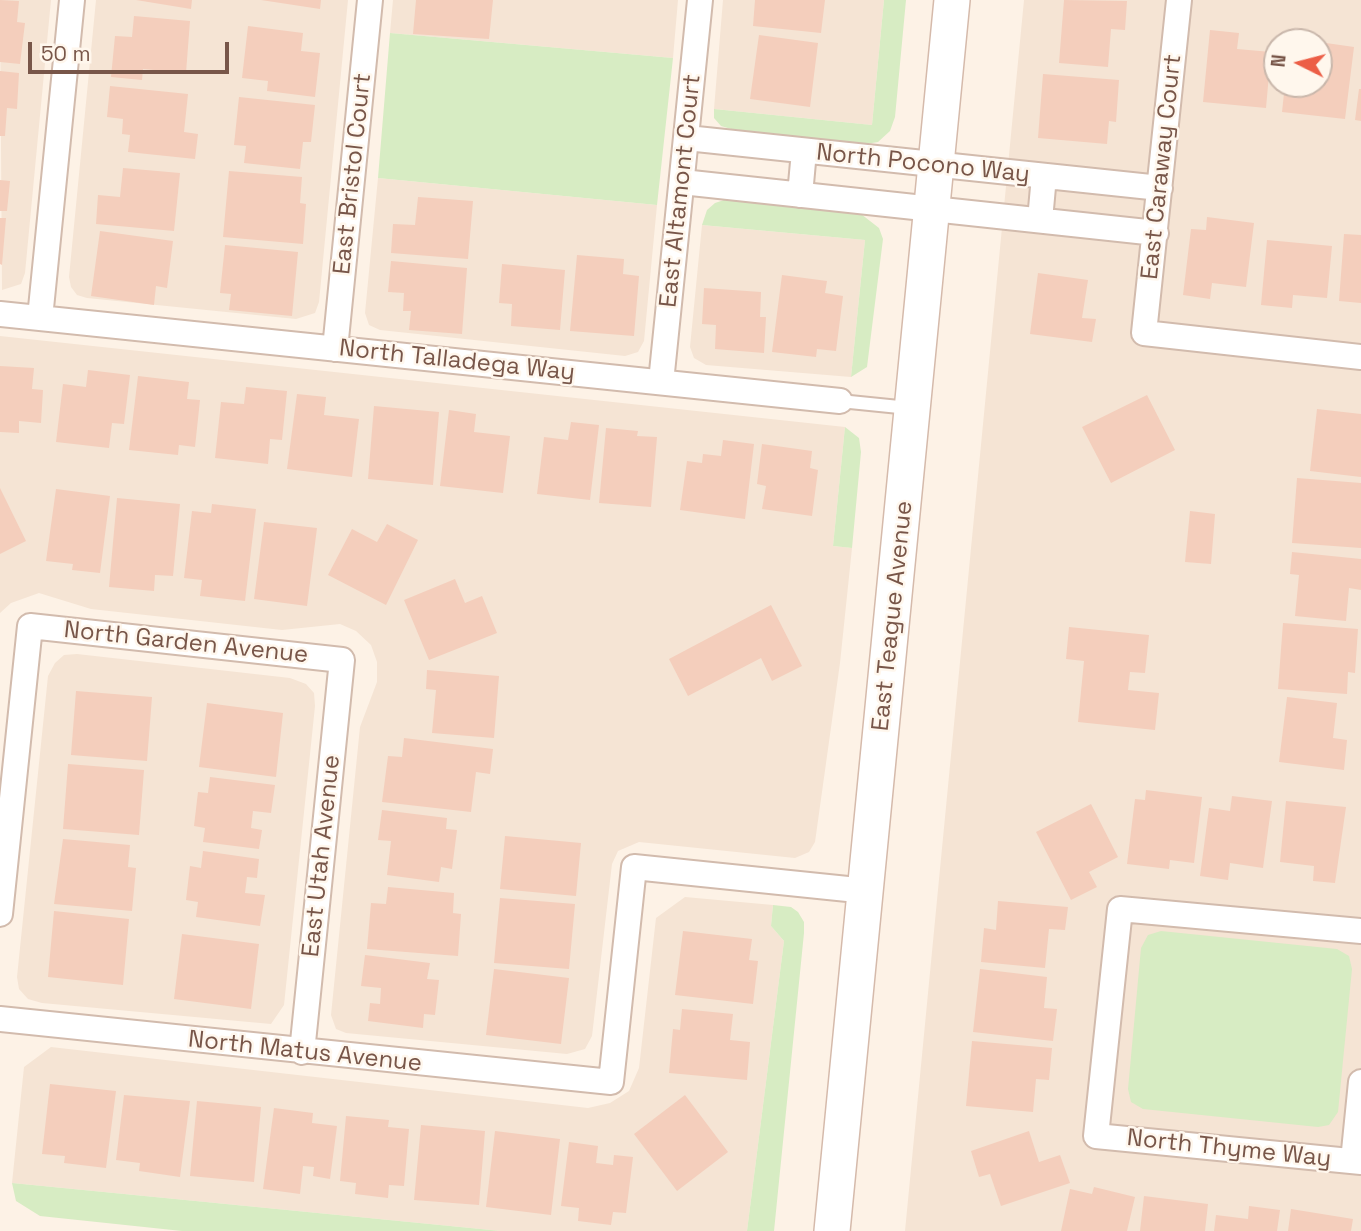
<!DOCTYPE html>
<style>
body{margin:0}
#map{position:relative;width:1361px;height:1231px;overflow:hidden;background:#fdf2e6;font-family:"Space Grotesk",sans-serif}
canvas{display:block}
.north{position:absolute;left:1263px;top:28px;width:70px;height:70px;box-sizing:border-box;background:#fff7ed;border:2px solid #c9b7ab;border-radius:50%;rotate:276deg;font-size:19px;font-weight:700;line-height:28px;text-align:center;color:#785649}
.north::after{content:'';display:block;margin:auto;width:24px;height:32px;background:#ec5e46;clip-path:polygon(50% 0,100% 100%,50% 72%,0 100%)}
.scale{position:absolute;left:28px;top:42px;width:201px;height:32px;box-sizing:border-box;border:4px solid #785649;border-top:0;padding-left:9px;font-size:21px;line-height:24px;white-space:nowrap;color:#785649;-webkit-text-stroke:5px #fff7ed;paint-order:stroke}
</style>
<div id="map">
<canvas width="1361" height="1231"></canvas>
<div class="north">N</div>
<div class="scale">50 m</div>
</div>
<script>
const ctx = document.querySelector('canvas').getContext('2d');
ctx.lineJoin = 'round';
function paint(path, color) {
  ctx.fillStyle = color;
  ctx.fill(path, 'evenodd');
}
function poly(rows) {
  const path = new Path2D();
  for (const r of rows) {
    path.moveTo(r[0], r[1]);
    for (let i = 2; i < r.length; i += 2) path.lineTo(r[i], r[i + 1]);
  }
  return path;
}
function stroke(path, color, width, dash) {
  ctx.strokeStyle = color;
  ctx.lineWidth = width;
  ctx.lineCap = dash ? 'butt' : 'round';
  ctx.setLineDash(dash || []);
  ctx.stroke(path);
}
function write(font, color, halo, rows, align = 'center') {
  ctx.font = font + ' "Space Grotesk",sans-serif';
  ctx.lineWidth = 5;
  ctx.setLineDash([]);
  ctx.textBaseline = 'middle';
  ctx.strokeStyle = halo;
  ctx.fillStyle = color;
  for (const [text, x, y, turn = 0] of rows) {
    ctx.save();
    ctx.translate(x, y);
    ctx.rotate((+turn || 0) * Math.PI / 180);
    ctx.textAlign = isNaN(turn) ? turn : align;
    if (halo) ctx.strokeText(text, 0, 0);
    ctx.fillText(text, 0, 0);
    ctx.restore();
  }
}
paint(poly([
 [0,0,51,0,25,273,21,284,2,290],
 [96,0,348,0,319,302,315,313,296,319,87,298,77,295,71,287,69,277],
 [393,0,678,0,673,58,390,33],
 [723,0,884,0,872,125,714,109],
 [1024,0,1361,0,1361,1231,905,1231],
 [1277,42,1319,42,1319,84,1277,84],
 [378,178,657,205,644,341,638,352,625,356,380,330,369,325,365,313],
 [702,225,865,240,851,377,706,365,694,358,690,347],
 [0,336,845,427,833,546,852,548,840,663,815,842,809,852,795,858,639,842,618,851,612,864,592,1036,585,1049,567,1054,346,1033,336,1029,331,1015,360,727,377,682,377,662,371,645,356,631,340,624,282,630,91,609,39,593,11,603,0,613],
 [77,654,290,678,306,684,314,693,315,706,284,1005,271,1024,42,1003,28,999,19,989,17,977,48,676,55,663,64,655],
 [685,897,773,905,771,926,784,941,747,1231,501,1231,12,1183,24,1067,51,1047,588,1108,610,1103,629,1091,639,1068,656,918]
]), '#f5e4d4');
paint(poly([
 [884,0,906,0,895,117,890,131,878,142,866,144,731,129,721,126,714,118,714,109,872,125],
 [390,33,673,58,657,205,378,178],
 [724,200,861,214,879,228,883,239,867,367,851,377,865,240,702,225,707,210,715,203],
 [845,427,859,438,861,452,852,548,833,546],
 [773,905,791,907,798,912,804,922,804,933,774,1231,747,1231,784,941,771,926],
 [1161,931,1337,949,1349,956,1352,969,1338,1112,1329,1125,1318,1127,1143,1109,1131,1102,1128,1089,1141,948,1148,935],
 [12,1183,501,1231,182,1231,40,1216,16,1201]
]), '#d7ecc3');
paint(poly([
 [0,0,19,1,17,22,25,23,20,64,0,62],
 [136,0,192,0,191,9],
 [261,0,321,0,320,9],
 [416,0,493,0,489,39,413,34],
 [755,0,825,0,821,33,753,26],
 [1064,0,1127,1,1125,30,1111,29,1108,67,1059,63],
 [134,16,190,21,186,73,143,69,142,80,111,77,115,36,132,37],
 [248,26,303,33,301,51,320,53,315,97,267,91,268,81,242,78],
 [1210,30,1239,33,1237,49,1271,52,1266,108,1203,102],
 [759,35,818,43,810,107,750,99],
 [1326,43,1354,47,1345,119,1282,112,1285,84,1319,84,1319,61,1324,62],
 [0,71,19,73,17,109,7,108,5,136,0,136],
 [1043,74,1119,80,1116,122,1109,121,1107,144,1038,138],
 [110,86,188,94,184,132,198,134,195,159,128,152,130,135,122,134,123,119,107,117],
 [1359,89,1361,89,1361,121,1355,120],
 [239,97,315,105,311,142,303,142,300,169,244,163,246,146,234,145],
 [123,168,180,173,174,231,96,224,98,195,120,197],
 [229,171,302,177,300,203,306,204,303,244,223,237],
 [0,180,10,181,7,211,0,211],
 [418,197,473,201,468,259,391,253,393,224,415,225],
 [1207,217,1254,223,1246,287,1212,283,1210,299,1183,295,1191,229,1206,230],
 [0,218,6,218,2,265,0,264],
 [100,231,173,241,167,288,156,286,154,305,91,296],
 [1344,234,1361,235,1361,303,1339,301],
 [1267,240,1332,246,1327,298,1293,295,1292,308,1261,305],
 [225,245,298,252,292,316,229,310,231,294,220,293],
 [577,255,624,259,623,274,639,276,634,336,570,331],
 [391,261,467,268,462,334,409,330,411,311,403,311,404,293,388,292],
 [502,264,565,270,560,330,511,326,512,304,499,303],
 [1038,273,1088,280,1082,318,1096,319,1092,342,1030,334],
 [782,275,827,281,825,293,843,296,836,351,817,349,816,357,772,352],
 [704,288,761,292,760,317,766,317,764,353,715,349,716,325,702,324],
 [0,366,34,368,32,389,43,390,41,423,19,421,19,433,0,432],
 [88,370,130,375,124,424,112,423,109,448,56,442,63,384,86,387],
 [138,376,189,382,187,399,200,400,195,447,179,445,178,455,129,450],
 [246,387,287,391,282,440,270,439,268,464,215,458,221,402,244,404],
 [297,394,326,397,324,415,359,419,352,477,287,469],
 [1147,395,1175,450,1111,483,1082,427],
 [374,406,439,412,433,485,368,479],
 [1317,409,1361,414,1361,477,1310,471],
 [449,410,476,414,474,432,510,436,503,493,440,486],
 [571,422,599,425,590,500,537,494,544,437,568,440],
 [606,428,638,431,637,436,657,437,651,507,599,503],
 [723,440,754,444,745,519,680,510,687,461,702,463,703,454,721,456],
 [762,444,812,451,810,468,818,470,812,516,762,509,766,486,757,484],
 [1297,478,1361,483,1361,548,1292,543],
 [0,488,26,541,0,554],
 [56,489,110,496,100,573,72,570,73,564,46,561],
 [117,498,180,504,173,576,155,575,154,591,109,587],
 [212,504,256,509,245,601,200,596,202,580,184,578,192,511,211,513],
 [1190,511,1215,514,1211,564,1185,562],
 [264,522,317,528,307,606,254,599],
 [387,524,418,540,386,605,328,575,352,529,377,542],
 [1292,552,1361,559,1361,590,1349,588,1346,621,1295,616,1299,575,1290,574],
 [455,579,465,603,482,596,497,633,429,660,404,600],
 [771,605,802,666,772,681,761,658,688,696,669,659],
 [1283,623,1358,629,1355,673,1348,672,1347,694,1278,689],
 [1069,627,1149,635,1145,673,1130,672,1128,690,1159,693,1155,730,1078,722,1084,661,1066,659],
 [427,670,499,676,494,738,432,733,436,690,426,689],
 [76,691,152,697,147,761,71,755],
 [1287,697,1337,703,1333,738,1347,740,1344,770,1279,762],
 [207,703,283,713,276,777,199,767],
 [404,738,493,749,490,774,476,772,471,812,382,802,388,756,402,757],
 [68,764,144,770,139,835,63,829],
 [210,777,275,785,271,813,253,811,251,828,262,830,259,849,203,842,205,828,194,826,198,792,208,793],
 [1146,790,1202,797,1194,863,1170,860,1169,869,1127,864,1135,799,1145,800],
 [1232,796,1272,801,1263,868,1230,863,1228,880,1200,876,1209,808,1230,811],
 [1286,801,1346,807,1335,883,1313,881,1314,866,1280,862],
 [1091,804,1118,857,1089,872,1097,887,1071,900,1036,832],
 [382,810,447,818,446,829,457,830,452,869,441,867,439,882,387,875,391,841,378,840],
 [505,836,581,843,576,896,500,889],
 [63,839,130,845,128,867,136,868,132,911,54,904],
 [203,851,259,859,257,878,247,877,245,893,265,895,260,926,196,917,198,902,186,900,190,866,201,868],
 [388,887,454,893,453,913,461,914,458,956,367,949,371,903,386,904],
 [500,898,575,904,569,969,494,963],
 [998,901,1068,907,1065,930,1049,929,1045,968,981,962,984,928,996,930],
 [54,911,129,919,123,985,48,977],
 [683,931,752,939,749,960,758,961,753,1004,675,995],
 [182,934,259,944,251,1009,174,999],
 [365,955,430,963,427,979,439,980,435,1015,424,1014,423,1028,368,1021,370,1003,380,1004,381,988,361,986],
 [494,969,569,978,561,1044,486,1035],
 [980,969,1047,977,1044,1008,1057,1009,1053,1041,973,1032],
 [682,1009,733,1014,730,1040,750,1042,747,1080,669,1073,673,1029,680,1030],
 [972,1041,1052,1048,1049,1080,1036,1079,1033,1112,966,1106],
 [50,1084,116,1091,106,1168,64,1163,65,1156,42,1154],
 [124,1095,190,1101,180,1177,139,1171,140,1163,116,1160],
 [685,1095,728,1152,677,1191,634,1134],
 [197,1101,261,1107,254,1182,190,1176],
 [274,1108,313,1113,312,1123,337,1126,330,1179,313,1176,314,1167,303,1166,300,1194,263,1189],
 [346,1116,389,1120,388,1127,409,1129,404,1186,389,1185,388,1198,355,1194,356,1183,340,1181],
 [421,1125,485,1131,479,1205,414,1200],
 [495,1131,560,1139,551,1215,486,1207],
 [1029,1131,1039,1162,1060,1155,1070,1183,1001,1206,990,1174,979,1177,971,1151],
 [569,1142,598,1146,596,1163,613,1165,614,1155,633,1157,626,1213,613,1212,611,1225,578,1221,579,1208,561,1206],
 [1094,1187,1135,1197,1127,1231,1061,1231,1070,1189,1092,1194],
 [1144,1196,1208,1204,1205,1231,1140,1231],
 [1249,1206,1280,1210,1277,1231,1214,1231,1216,1215,1248,1219],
 [1291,1209,1353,1219,1351,1231,1288,1231]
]), '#f4cebc');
const lane = poly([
 [840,401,909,408]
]);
const street = poly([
 [1179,0,1144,333,1361,357],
 [687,138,1160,188],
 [682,182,1156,233],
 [800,195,804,151],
 [1040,220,1044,176],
 [0,314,840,401],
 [40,318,72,0],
 [335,349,370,0],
 [661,382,700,0],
 [0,914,30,626,342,660,302,1052],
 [1361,931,1120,909,1096,1136,1361,1162],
 [0,1019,611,1082,634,867,867,891],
 [1353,1161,1361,1082]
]);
const secondary = poly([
 [832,1231,952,0]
]);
stroke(lane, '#d2bbad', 16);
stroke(street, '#d2bbad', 28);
stroke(secondary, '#d5baab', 38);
stroke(lane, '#fff', 12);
stroke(street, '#fff', 24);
stroke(secondary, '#fff', 35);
write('24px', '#785649', '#fff7ed', [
 ["North Pocono Way",923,164,6],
 ["East Caraway Court",1162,167,-84],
 ["East Bristol Court",353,174,-84],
 ["East Altamont Court",681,191,-84],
 ["North Talladega Way",457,361,6],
 ["East Teague Avenue",893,616,-84],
 ["North Garden Avenue",186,643,6],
 ["East Utah Avenue",322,856,-84],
 ["North Matus Avenue",305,1052,6],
 ["North Thyme Way",1229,1149,6]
]);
</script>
